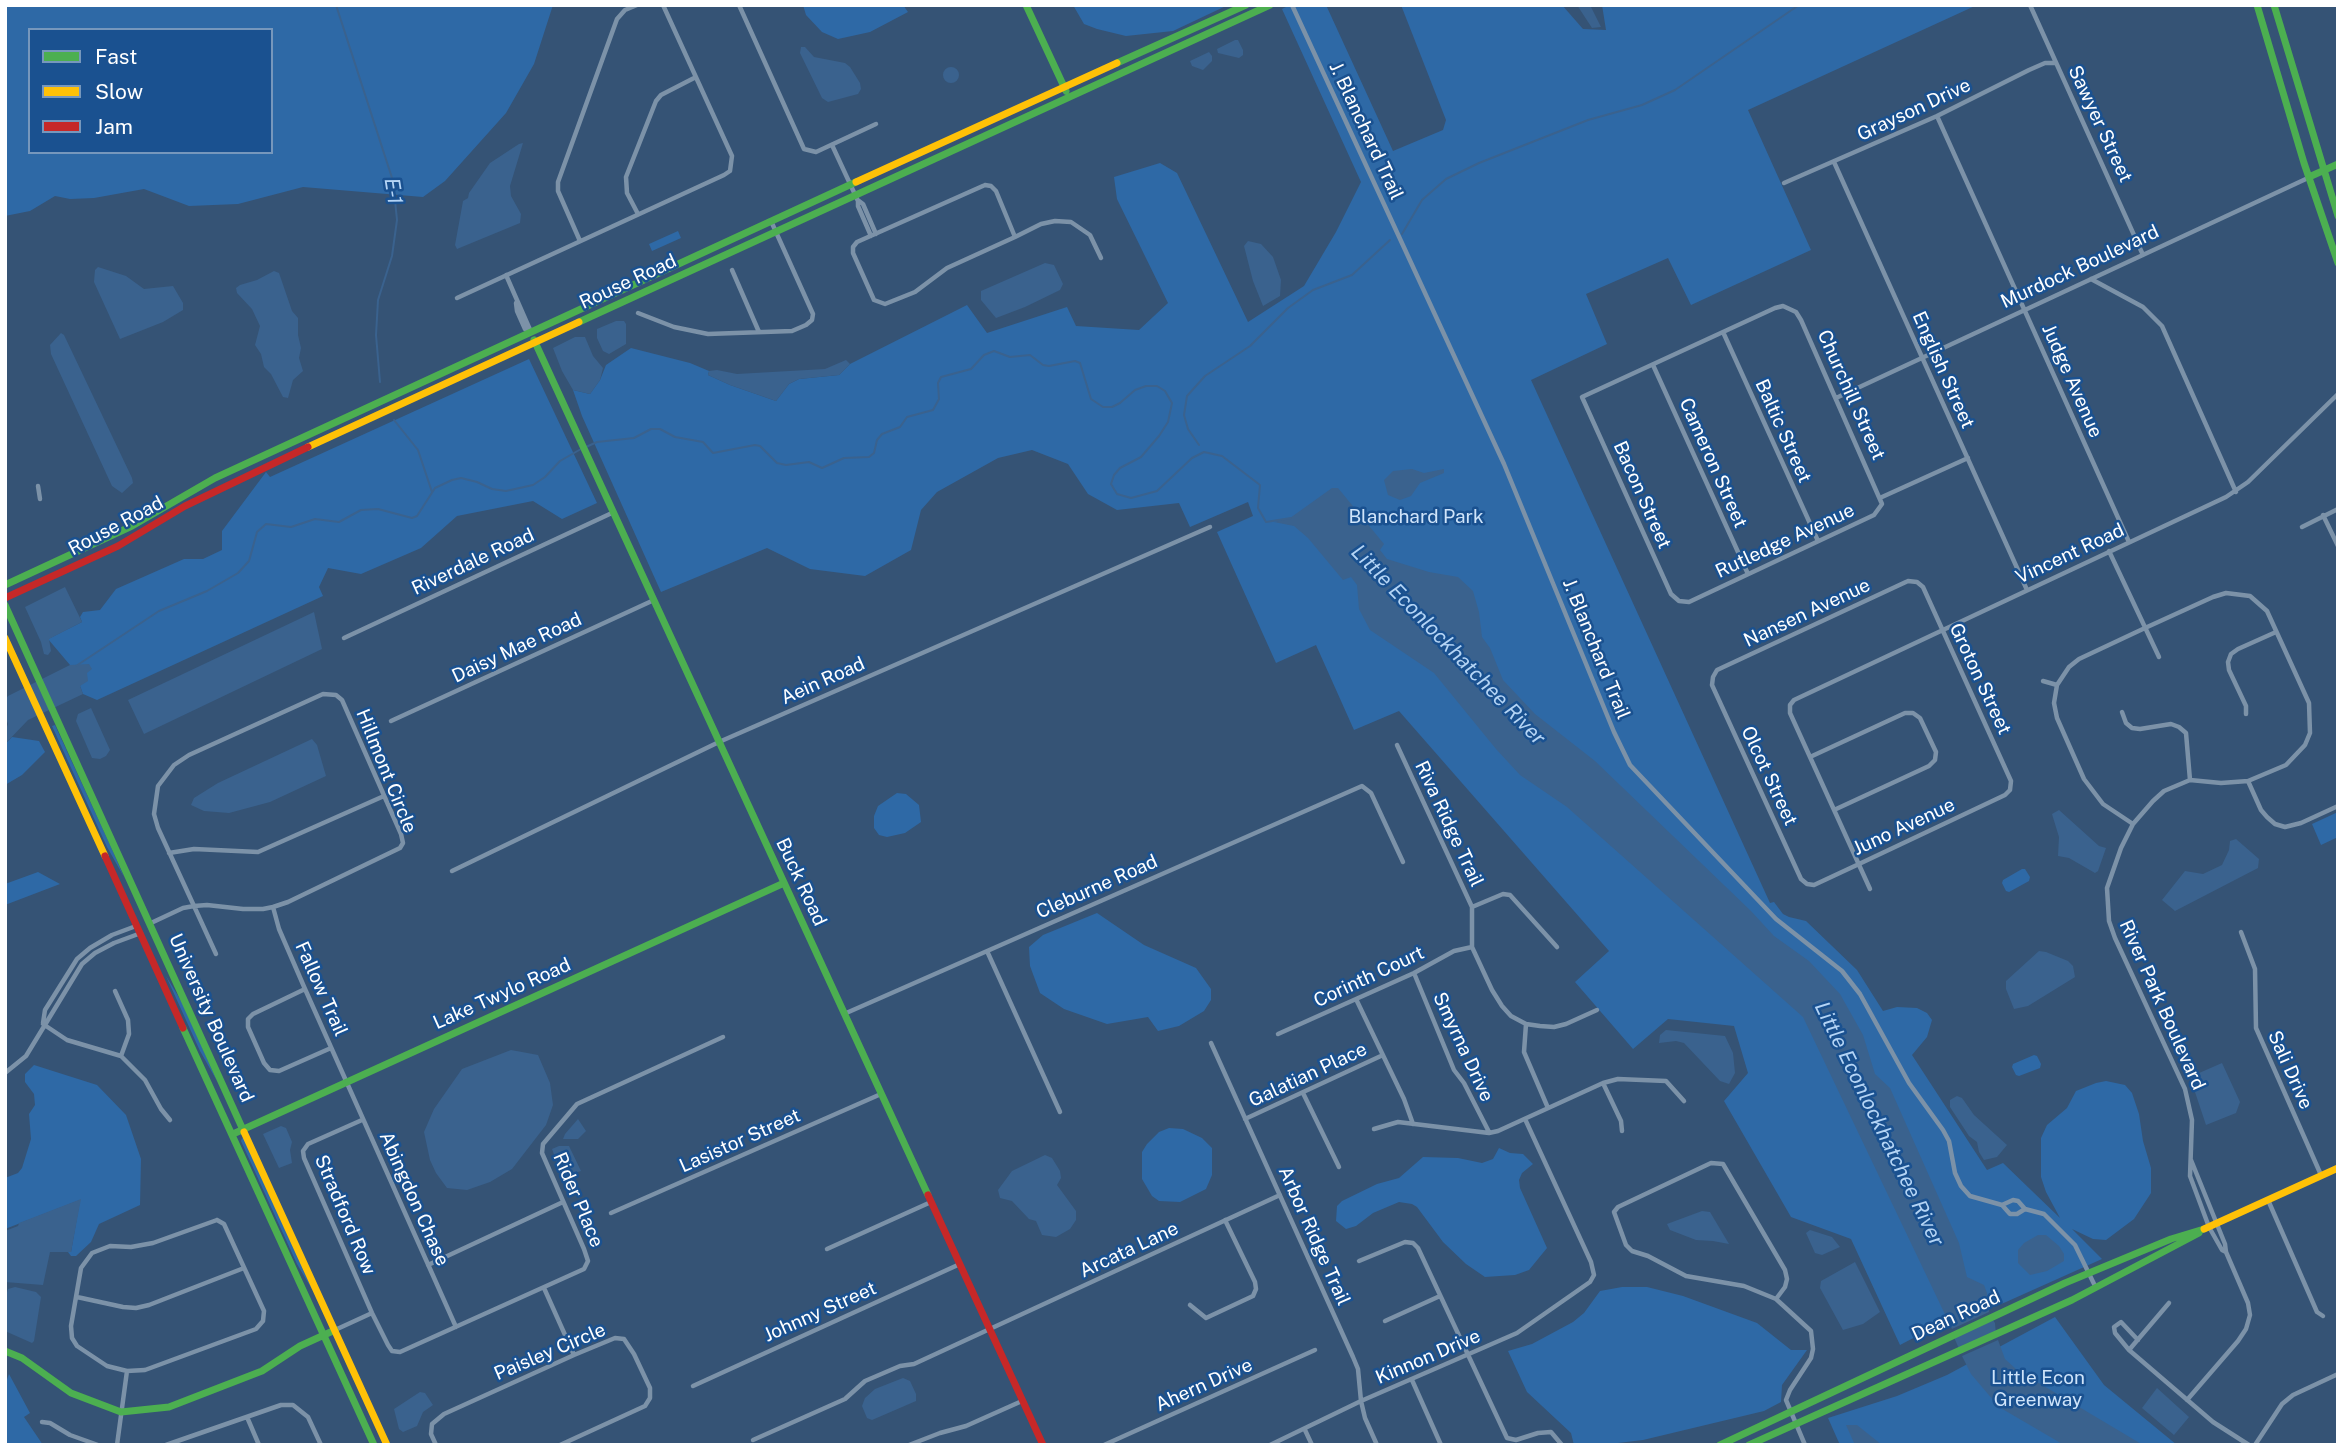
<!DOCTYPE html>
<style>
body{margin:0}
#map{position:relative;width:2343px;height:1450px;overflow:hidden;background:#355375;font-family:"Public Sans",sans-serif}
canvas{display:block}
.frame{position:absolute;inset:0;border:7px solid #fff;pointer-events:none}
.legend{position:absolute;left:28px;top:28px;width:245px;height:126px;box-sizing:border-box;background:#1a5190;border:2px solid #7697bc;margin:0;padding:9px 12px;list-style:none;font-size:21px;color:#fff}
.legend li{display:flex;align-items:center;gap:14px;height:35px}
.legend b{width:35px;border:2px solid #7697bc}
</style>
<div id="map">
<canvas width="2343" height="1450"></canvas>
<div class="frame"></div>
<ul class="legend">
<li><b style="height:9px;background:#4caf50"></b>Fast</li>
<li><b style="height:9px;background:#ffc107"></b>Slow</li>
<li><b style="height:9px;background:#c62828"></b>Jam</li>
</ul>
</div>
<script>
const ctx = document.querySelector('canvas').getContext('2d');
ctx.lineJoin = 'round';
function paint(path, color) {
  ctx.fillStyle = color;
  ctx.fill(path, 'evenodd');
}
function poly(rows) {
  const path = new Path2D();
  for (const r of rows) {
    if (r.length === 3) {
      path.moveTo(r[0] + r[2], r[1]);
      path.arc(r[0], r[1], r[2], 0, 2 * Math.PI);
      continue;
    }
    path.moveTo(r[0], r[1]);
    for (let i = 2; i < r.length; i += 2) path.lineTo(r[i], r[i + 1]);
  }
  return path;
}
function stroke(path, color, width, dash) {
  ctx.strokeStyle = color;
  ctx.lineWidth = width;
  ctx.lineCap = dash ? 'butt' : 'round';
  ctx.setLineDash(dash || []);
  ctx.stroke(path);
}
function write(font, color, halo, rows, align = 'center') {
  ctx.font = font + ' "Public Sans",sans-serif';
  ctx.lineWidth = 5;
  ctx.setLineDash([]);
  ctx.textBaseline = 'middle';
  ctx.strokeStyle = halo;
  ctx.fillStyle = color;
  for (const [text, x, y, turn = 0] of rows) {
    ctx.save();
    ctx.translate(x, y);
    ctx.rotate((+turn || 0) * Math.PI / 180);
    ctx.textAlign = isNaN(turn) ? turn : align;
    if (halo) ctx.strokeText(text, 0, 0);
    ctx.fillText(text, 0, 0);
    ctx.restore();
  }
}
paint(poly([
 [5,5,553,5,534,64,506,113,445,181,423,197,303,187,238,204,189,206,144,189,94,198,70,199,55,196,30,211,5,216],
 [30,30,271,30,271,152,30,152],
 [803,5,903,5,908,12,870,32,838,39,822,32,806,15],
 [1073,5,1228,5,1173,31,1126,36,1097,29,1084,24],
 [1290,5,1326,5,1393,151,1443,130,1446,120,1401,5,1562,5,1583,29,1606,30,1602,5,1709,5,1711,7,1721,5,1977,5,1748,110,1811,250,1691,305,1668,258,1586,294,1607,344,1531,380,1770,903,1774,902,1783,914,1789,917,1806,921,1857,970,1883,1011,1897,1007,1917,1008,1927,1013,1932,1020,1927,1037,1912,1055,1987,1170,2003,1163,2060,1218,2046,1192,2041,1177,2041,1138,2047,1125,2067,1108,2076,1091,2096,1083,2106,1081,2125,1085,2132,1093,2139,1114,2143,1141,2151,1168,2151,1193,2134,1219,2106,1240,2093,1239,2072,1229,2102,1259,2006,1302,1921,1334,1900,1345,1851,1239,1791,1217,1724,1101,1748,1073,1734,1026,1668,1019,1633,1049,1575,982,1609,951,1399,711,1354,730,1316,645,1276,663,1217,532,1253,516,1248,502,1190,527,1179,503,1117,510,1088,494,1068,464,1032,450,998,458,937,492,921,510,911,550,865,576,810,569,767,548,661,592,582,416,573,390,590,394,600,380,606,365,631,348,690,363,709,371,708,375,730,385,776,401,789,384,799,379,839,375,850,364,967,305,987,333,1067,307,1076,326,1139,330,1168,303,1117,199,1114,177,1160,163,1177,173,1248,322,1304,286,1336,232,1361,182,1282,9],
 [678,231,681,238,652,251,649,244],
 [529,359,597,503,562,519,533,501,457,516,421,548,361,574,328,568,319,587,323,596,97,700,83,694,80,686,89,665,70,665,48,639,82,622,80,617,83,612,100,610,116,589,184,559,203,559,222,550,222,531,266,472,270,477],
 [55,725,111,847,124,877,107,847,52,726],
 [12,737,39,741,45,752,22,775,5,785,5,744],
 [897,793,906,794,919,805,921,822,905,833,887,837,879,835,874,828,874,816,878,806],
 [2338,812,2338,837,2321,845,2312,824],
 [2022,869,2025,869,2030,877,2029,881,2009,892,2006,891,2002,883,2003,880],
 [38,872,60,884,5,905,5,884],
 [1097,913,1144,945,1196,968,1211,989,1211,1000,1204,1011,1179,1026,1158,1031,1148,1017,1107,1024,1064,1009,1040,993,1030,966,1029,947,1043,935],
 [166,976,183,1004,217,1081,200,1051],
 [2034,1055,2037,1056,2041,1064,2040,1068,2019,1076,2016,1075,2012,1067,2013,1064],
 [34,1065,97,1085,126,1115,141,1159,140,1205,99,1224,91,1242,76,1256,71,1256,68,1252,71,1252,80,1200,5,1229,5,1178,18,1173,22,1168,31,1139,29,1114,35,1105,34,1094,25,1082,25,1074],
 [1169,1128,1183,1129,1202,1138,1212,1148,1212,1175,1206,1189,1180,1202,1159,1201,1152,1196,1142,1179,1142,1152,1147,1144,1159,1132],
 [242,1138,244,1139,313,1291,297,1264,241,1141],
 [1499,1148,1510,1153,1523,1154,1533,1164,1522,1173,1519,1180,1520,1188,1547,1248,1529,1270,1515,1275,1485,1277,1466,1264,1443,1242,1417,1207,1412,1204,1399,1202,1373,1213,1356,1226,1346,1229,1336,1221,1337,1206,1342,1201,1377,1184,1399,1178,1423,1157,1458,1158,1482,1163,1493,1159],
 [1622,1287,1647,1287,1683,1296,1757,1323,1791,1350,1807,1350,1782,1385,1781,1402,1764,1411,1643,1440,1601,1445,1574,1445,1571,1433,1527,1392,1508,1351,1532,1344,1573,1322,1584,1313,1600,1291],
 [2055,1317,2104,1385,2177,1445,1840,1445,1828,1418,1897,1396,1947,1375],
 [9,1374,30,1413,24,1417,43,1445,5,1443,5,1385]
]), '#2e69a6');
paint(poly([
 [1577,5,1590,5,1601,27,1592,28],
 [1235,40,1238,40,1243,50,1243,55,1239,58,1218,53,1217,49],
 [801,47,805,47,814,57,845,63,850,67,860,83,861,89,858,94,828,102,822,98,800,53],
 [1209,52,1212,56,1212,61,1203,70,1192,66,1190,61],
 [951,75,8],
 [523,143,510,186,511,196,521,214,520,223,457,249,455,245,463,201,468,198,469,193,490,163,519,144],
 [1248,241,1261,244,1273,257,1281,280,1280,296,1263,306,1253,281,1244,246],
 [1045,263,1054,265,1063,284,1060,290,1025,307,996,318,981,300,981,291],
 [98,267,126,276,144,289,173,286,183,303,183,310,163,322,120,339,94,282,95,270],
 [274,271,279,273,292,311,298,318,298,335,301,348,299,358,303,371,293,380,288,398,283,397,271,374,264,367,261,354,255,345,260,326,252,309,237,293,236,288,240,285,257,280],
 [616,321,624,321,626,324,626,344,609,354,603,351,597,338,597,329],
 [61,333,64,335,132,478,133,483,122,493,112,486,51,354,50,345],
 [575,337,585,337,593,356,603,368,600,380,590,394,573,390,562,371,553,348],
 [846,360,850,364,839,375,799,379,789,384,776,401,730,385,708,375,709,371,717,370,737,374,825,369],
 [1412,469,1424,473,1444,469,1444,473,1420,483,1411,496,1400,500,1388,495,1384,480,1393,471],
 [1332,488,1338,488,1384,544,1380,550,1387,559,1429,572,1458,577,1473,591,1479,612,1482,637,1490,648,1503,680,1535,714,1595,761,1751,911,1774,936,1809,961,1840,994,1863,1035,1875,1074,1890,1088,1959,1243,1967,1277,1984,1285,1987,1293,1989,1312,1952,1329,1803,1017,1567,807,1520,775,1496,749,1434,673,1370,630,1359,609,1357,585,1351,577,1343,580,1308,538,1294,526,1274,522,1290,518],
 [65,587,82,622,49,639,51,651,48,655,44,654,41,642,25,607],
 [314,612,322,649,144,734,128,700],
 [89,664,92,669,87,673,88,681,80,686,83,694,28,720,5,744,5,732,8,724,5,716,5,700,8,696,70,665],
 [91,708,110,750,106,756,100,759,92,758,76,721,78,714],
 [312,739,317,745,326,776,270,802,229,813,204,811,191,805,194,798,218,783],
 [2059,810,2099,846,2106,848,2098,871,2095,873,2069,858,2058,856,2059,837,2052,814],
 [2236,839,2259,859,2258,868,2175,911,2162,900,2185,871,2203,874,2222,865,2229,850,2230,841],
 [2039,951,2046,952,2068,961,2073,966,2075,977,2028,1006,2014,1009,2006,989,2006,981],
 [1666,1030,1725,1036,1733,1053,1735,1073,1729,1084,1720,1081,1684,1043,1676,1041,1659,1043,1660,1035],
 [511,1050,538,1055,550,1083,553,1105,546,1125,512,1169,490,1182,467,1190,447,1188,436,1173,430,1160,424,1132,434,1109,462,1069],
 [2222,1063,2240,1102,2236,1113,2206,1125,2190,1077],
 [1957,1096,1962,1098,1974,1115,2007,1145,1997,1157,1984,1160,1979,1152,1977,1142,1969,1136,1950,1107,1950,1100],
 [578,1119,586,1131,578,1139,563,1139,565,1134],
 [281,1126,286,1128,292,1142,290,1150,292,1163,279,1168,263,1134],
 [559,1146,569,1146,581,1171,562,1177,552,1149],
 [1045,1155,1052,1158,1060,1171,1061,1178,1057,1185,1076,1211,1076,1220,1070,1229,1056,1237,1042,1235,1036,1221,1029,1219,1012,1201,1000,1198,998,1190,1012,1171],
 [81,1199,71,1252,50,1252,43,1285,5,1282,5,1231,18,1226,19,1223],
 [1702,1211,1710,1212,1729,1244,1713,1241,1696,1240,1670,1230,1667,1224],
 [1810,1230,1832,1237,1840,1247,1822,1255,1815,1253,1806,1233],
 [2038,1235,2046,1235,2059,1246,2064,1254,2064,1261,2047,1271,2030,1275,2018,1263,2018,1250,2024,1243],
 [1855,1262,1880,1312,1863,1324,1843,1330,1820,1288,1821,1281],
 [15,1287,36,1292,41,1297,34,1341,32,1343,5,1331,7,1292,8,1289],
 [1991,1317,1995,1323,1996,1335,1960,1351,1953,1335],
 [1998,1340,2005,1359,2017,1370,2143,1445,2064,1445,1999,1407,1971,1374,1962,1356],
 [903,1378,910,1381,916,1394,916,1401,872,1420,867,1418,862,1406,865,1398,875,1389],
 [2157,1388,2189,1417,2174,1435,2142,1408],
 [420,1392,425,1393,433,1405,423,1412,417,1426,403,1432,399,1429,394,1409],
 [1846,1425,1857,1425,1882,1445,1855,1445]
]), '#3a628e');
stroke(poly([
 [336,5,393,181,397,220,392,256,378,300,376,335,380,382],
 [1402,234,1422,200,1446,179,1479,163,1588,120,1642,105,1675,90,1799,5],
 [394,420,418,450,432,492],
 [1199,445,1188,429,1184,415,1187,396,1205,376,1250,346,1288,308,1313,290,1352,275,1390,240],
 [586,447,597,442,634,438,651,429,660,429,675,437,703,442,713,453,755,445,760,446,777,463,786,465,809,462,822,468,844,458,869,457,874,453,877,440,882,434,900,427,907,417,933,410,939,399,938,383,941,377,971,369,984,355,994,351,1010,357,1030,355,1043,365,1049,366,1075,361,1080,363,1091,399,1103,407,1112,407,1120,403,1135,390,1146,386,1157,386,1165,391,1172,403,1168,422,1159,436,1141,457,1120,468,1114,475,1111,484,1117,494,1131,498,1157,491,1192,458,1204,452,1222,456,1260,485,1258,508,1266,522,1291,518],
 [76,666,159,611,207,591,238,573,249,561,257,532,266,524,291,527,315,519,339,522,361,510,378,509,412,518,417,516,435,488,452,480,461,478,477,482,492,489,506,491,533,485,545,477,560,461,581,449]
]), '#3a628e', 2);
stroke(poly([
 [739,5,804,149,816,152,876,124],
 [1292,5,1504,464,1614,732,1630,765,1776,919,1842,971,1860,994,1909,1083,1943,1130,1949,1141,1955,1173,1961,1186,1970,1196,2002,1205,2010,1214,2017,1214,2025,1209],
 [2030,5,2143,255],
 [1937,116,2129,542],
 [832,145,858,201,858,206,871,236],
 [1834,162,2027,590],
 [1784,183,1937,116,2029,70,2045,63,2056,63],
 [985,185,991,186,996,191,1015,237,947,268,915,292,885,304,874,300,853,253,853,247,857,242,985,185],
 [859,201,863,204,876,234],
 [638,214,627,193,626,177,656,101,661,95,696,77],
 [1015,237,1041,224,1055,221,1071,222,1090,235,1101,258],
 [580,241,558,191,558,182,617,19,625,10,637,5],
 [732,270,759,332],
 [506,275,531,332],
 [2091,279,2143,307,2162,326,2236,492],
 [457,298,724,175,730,171,732,156,663,5],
 [516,303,517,311,525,329,530,332],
 [1783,306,1796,312,1801,320,1882,504,1874,515,1689,602,1679,601,1671,594,1582,397,1775,308,1783,306],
 [638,313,674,327,708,334,792,331,806,325,812,320,813,314,771,221],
 [1723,332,1818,541],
 [1653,365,1748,574],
 [1836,398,2308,178],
 [38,486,40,499],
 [1882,497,1968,458],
 [2323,515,2338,546],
 [2302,527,2338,509],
 [2109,551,2159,657],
 [1908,581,1917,582,1923,587,2011,781,2010,790,2005,795,1859,864,1814,885,1807,884,1801,879,1712,685,1713,677,1717,670,1908,581],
 [344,638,614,512],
 [2043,681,2057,685],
 [2122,712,2126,723,2132,728,2140,729,2171,724,2179,727,2186,733,2190,780],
 [2246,714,2246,706,2229,670,2228,662,2231,654,2238,649,2276,632],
 [391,721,654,600],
 [1397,745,1472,907,1472,947,1492,990,1502,1006,1511,1016,1526,1024,1540,1026,1554,1027,1566,1024,1597,1010],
 [1810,757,1905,713,1913,713,1920,718,1936,752,1935,760,1929,766,1834,810],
 [2248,781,2261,810,2267,817,2275,824,2285,827,2301,823,2338,806],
 [2133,824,2103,804,2084,779,2057,718,2054,703,2057,685,2069,667,2079,659,2145,628,2213,597,2226,593,2250,596,2267,611,2309,703,2310,733,2305,745,2286,765,2248,781,2221,783,2190,780,2164,791,2153,801,2133,824,2121,848,2107,888,2109,921,2115,938,2185,1089,2192,1120,2190,1176,2209,1227,2222,1250,2226,1252],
 [169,853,194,849,258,852,384,796],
 [452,871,719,742,1210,527],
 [1870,889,1790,713,1790,705,1794,700,2226,497,2248,482,2338,394],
 [273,907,279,929,305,989,456,1327],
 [1472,907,1503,894,1510,895,1557,947],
 [151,923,183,908,194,906,207,905,243,909,263,909,273,907,288,902,400,848,403,843,401,834,342,700,336,695,323,694,189,755,174,765,158,786,154,814,158,828,194,906,216,954],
 [2241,932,2255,969,2256,1028,2321,1175],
 [987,951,1060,1112],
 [1414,973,1454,1070,1464,1083,1489,1132],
 [305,989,253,1014,248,1019,248,1027,264,1063,270,1070,279,1071,331,1048],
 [115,991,128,1020,129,1034,121,1056],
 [1356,999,1404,1099,1413,1124],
 [844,1014,1362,786,1371,793,1403,862],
 [43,1023,45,1010,77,959,90,948,112,935,136,926],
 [43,1024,67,1040,121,1056,145,1080,161,1109,170,1120],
 [1526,1024,1524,1052,1548,1108],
 [1278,1034,1414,973,1454,951,1472,947],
 [1211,1043,1353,1357,1358,1369,1361,1401,1365,1418,1377,1445],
 [5,1073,26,1056,82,964,95,953,114,943,141,933],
 [1603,1083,1621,1121,1622,1131],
 [1303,1093,1339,1167],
 [1245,1119,1383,1055],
 [362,1120,308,1144,303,1151,304,1158,372,1313,388,1345,392,1351,400,1352,584,1269,588,1261,584,1249,542,1153,543,1144,577,1104,723,1037],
 [1374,1129,1398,1122,1489,1133,1498,1131,1603,1083,1618,1079,1666,1081,1684,1101],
 [2268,1200,2317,1312,2323,1316],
 [2002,1205,2013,1200,2018,1201,2025,1209,2044,1214,2075,1245,2096,1288],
 [611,1213,881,1094],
 [217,1220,224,1224,264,1311,263,1321,256,1329,145,1370,127,1371,107,1366,77,1346,72,1338,71,1326,81,1268,92,1253,110,1246,131,1247,153,1243,217,1220],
 [827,1249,931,1202],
 [1359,1261,1405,1242,1413,1243,1418,1248,1507,1438,1516,1440,1538,1433,1551,1432,1562,1445],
 [428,1265,563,1202],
 [544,1288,574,1355],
 [77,1297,123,1307,136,1308,149,1305,244,1268],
 [1776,1299,1785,1287,1787,1279,1785,1270,1723,1164,1711,1163,1618,1207,1614,1212,1626,1245,1632,1251,1648,1256,1686,1276,1744,1286,1776,1299,1811,1331,1813,1349,1811,1358,1790,1390,1786,1400,1805,1445],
 [1190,1305,1206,1318,1253,1296,1256,1289,1255,1282,1225,1220],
 [1385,1321,1440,1296],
 [335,1330,372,1313],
 [2138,1340,2121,1322,2114,1327,2115,1333,2129,1350,2213,1422,2249,1445],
 [2129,1350,2169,1303],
 [1412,1380,1441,1445],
 [693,1386,960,1264],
 [2187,1400,2238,1341,2246,1329,2250,1315,2248,1303,2226,1252,2225,1244,2191,1160],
 [247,1417,259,1445],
 [42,1422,50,1423,70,1435,98,1445],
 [1305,1430,1312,1445],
 [753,1440,845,1399,865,1381,900,1366,914,1364,1280,1195],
 [117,1445,127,1371],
 [166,1445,281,1405,293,1405,308,1417,321,1445],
 [436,1445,431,1434,432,1424,444,1414,574,1355,615,1338,624,1339,634,1354,650,1388,650,1398,645,1406,560,1445],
 [909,1445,940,1433,966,1426,1022,1401],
 [1104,1445,1315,1350],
 [1270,1445,1361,1401,1517,1333,1590,1282,1594,1275,1591,1262,1525,1119],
 [2255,1445,2282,1404,2293,1395,2338,1374]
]), '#7c92a8', 4.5);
stroke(poly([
 [1026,5,1066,91],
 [2257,5,2304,163,2338,263],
 [2274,5,2338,216],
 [1117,63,1246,5],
 [2309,177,2338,164],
 [579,322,1270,5],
 [534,340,928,1195],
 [5,585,132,526,215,478,856,182],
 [5,605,244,1132],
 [183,1028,374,1445],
 [233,1134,784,883],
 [5,1351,22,1358,71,1393,121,1412,169,1407,262,1371,300,1346,335,1330],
 [1720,1445,2065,1283,2171,1239,2204,1229],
 [1749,1445,2072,1300,2199,1233]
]), '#4caf50', 7);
stroke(poly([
 [856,182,1117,63],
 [308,447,579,322],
 [5,638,105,856],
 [244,1132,387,1445],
 [2204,1229,2338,1168]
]), '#ffc107', 7);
stroke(poly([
 [5,598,118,546,185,506,308,447],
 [105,856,183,1028],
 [928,1195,1043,1445]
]), '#c62828', 7);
write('19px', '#fff', '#1a5190', [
 ["Grayson Drive",1914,110,-25],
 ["Sawyer Street",2100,124,65],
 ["J. Blanchard Trail",1366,131,65],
 ["Murdock Boulevard",2080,267,-25],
 ["Rouse Road",628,282,-25],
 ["English Street",1943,370,66],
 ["Judge Avenue",2072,381,66],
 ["Churchill Street",1851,395,66],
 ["Baltic Street",1783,431,66],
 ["Cameron Street",1713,463,66],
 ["Bacon Street",1642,495,66],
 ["Rouse Road",116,526,-28],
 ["Rutledge Avenue",1785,541,-25],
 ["Vincent Road",2070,554,-25],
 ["Riverdale Road",473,562,-25],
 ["Nansen Avenue",1807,613,-25],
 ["Daisy Mae Road",517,648,-25],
 ["J. Blanchard Trail",1596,649,68],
 ["Groton Street",1980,679,65],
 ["Aein Road",823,681,-24],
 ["Hillmont Circle",386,771,68],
 ["Olcot Street",1769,776,65],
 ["Riva Ridge Trail",1449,824,65],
 ["Juno Avenue",1904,827,-25],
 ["Buck Road",801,882,65],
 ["Cleburne Road",1097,887,-24],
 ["Corinth Court",1369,977,-25],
 ["Fallow Trail",321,989,66],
 ["Lake Twylo Road",502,994,-24],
 ["River Park Boulevard",2162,1005,66],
 ["University Boulevard",211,1018,66],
 ["Smyrna Drive",1463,1047,65],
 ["Sali Drive",2290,1070,66],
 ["Galatian Place",1308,1075,-25],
 ["Lasistor Street",740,1141,-24],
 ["Abingdon Chase",414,1199,66],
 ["Rider Place",578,1200,67],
 ["Stradford Row",345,1215,67],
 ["Arbor Ridge Trail",1314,1236,66],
 ["Arcata Lane",1129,1250,-25],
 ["Johnny Street",820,1312,-24],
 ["Dean Road",1956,1316,-25],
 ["Paisley Circle",550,1352,-23],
 ["Kinnon Drive",1428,1357,-23],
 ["Ahern Drive",1204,1385,-24]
]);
write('19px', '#cfe4fa', '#1a5190', [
 ["Blanchard Park",1416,517],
 ["Little Econ",2038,1378],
 ["Greenway",2038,1400]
]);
write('italic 21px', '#b4d4f5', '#1a5190', [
 ["E-1",393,191,81],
 ["Little Econlockhatchee River",1448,645,46],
 ["Little Econlockhatchee River",1879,1124,64]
]);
</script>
